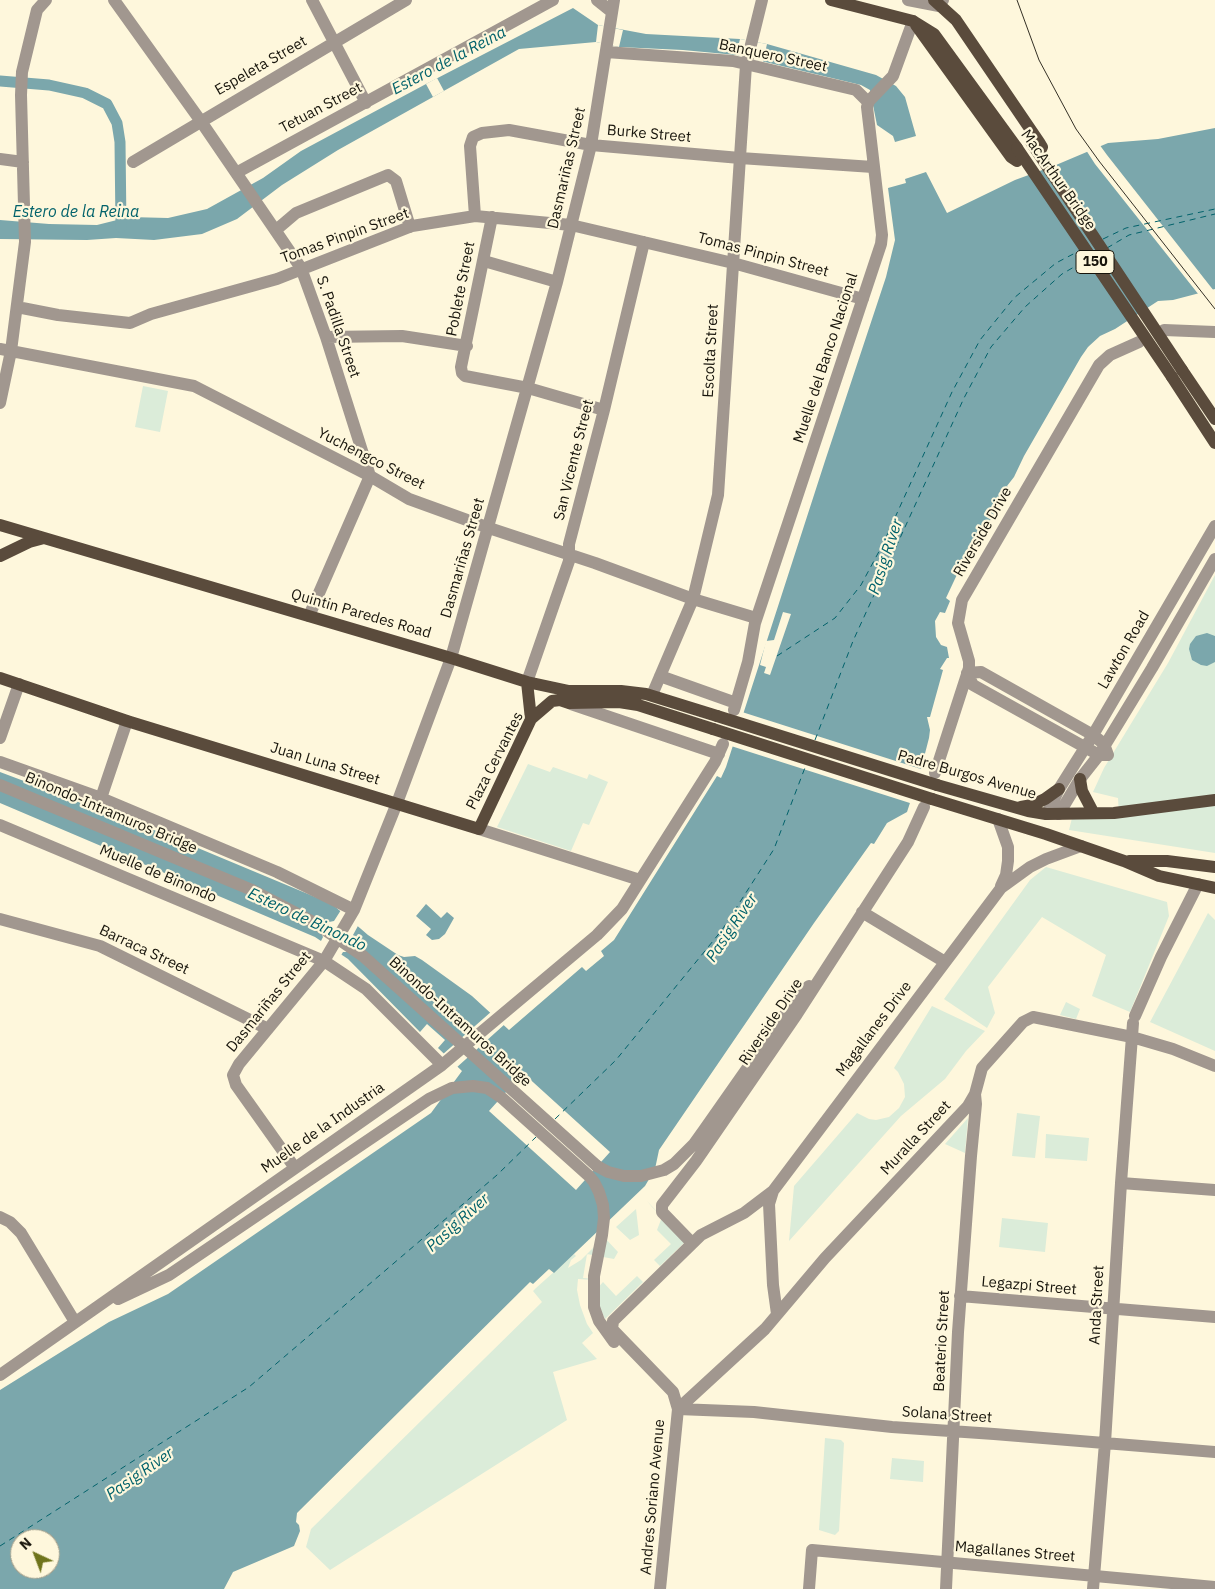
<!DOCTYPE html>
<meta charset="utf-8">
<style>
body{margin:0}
#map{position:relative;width:1215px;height:1589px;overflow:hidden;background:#fef7dc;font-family:"IBM Plex Sans",sans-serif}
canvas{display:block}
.north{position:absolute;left:10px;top:1529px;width:50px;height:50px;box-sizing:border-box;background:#fef7dc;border:1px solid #a29c88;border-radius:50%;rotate:317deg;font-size:14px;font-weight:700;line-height:20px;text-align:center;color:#17140b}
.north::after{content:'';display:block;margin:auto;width:18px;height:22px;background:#6f741b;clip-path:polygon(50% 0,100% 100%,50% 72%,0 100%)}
</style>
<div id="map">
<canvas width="1215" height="1589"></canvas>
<div class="north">N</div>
</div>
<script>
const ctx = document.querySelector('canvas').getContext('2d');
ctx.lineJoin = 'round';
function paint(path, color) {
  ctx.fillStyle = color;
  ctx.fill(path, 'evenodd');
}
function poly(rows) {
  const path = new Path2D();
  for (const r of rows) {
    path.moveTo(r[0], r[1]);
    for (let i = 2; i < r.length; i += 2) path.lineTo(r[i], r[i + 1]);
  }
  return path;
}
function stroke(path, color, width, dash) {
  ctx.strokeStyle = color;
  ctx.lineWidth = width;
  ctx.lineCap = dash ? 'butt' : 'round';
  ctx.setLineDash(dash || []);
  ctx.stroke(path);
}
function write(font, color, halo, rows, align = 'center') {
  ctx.font = font + ' "IBM Plex Sans",sans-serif';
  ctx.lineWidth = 4.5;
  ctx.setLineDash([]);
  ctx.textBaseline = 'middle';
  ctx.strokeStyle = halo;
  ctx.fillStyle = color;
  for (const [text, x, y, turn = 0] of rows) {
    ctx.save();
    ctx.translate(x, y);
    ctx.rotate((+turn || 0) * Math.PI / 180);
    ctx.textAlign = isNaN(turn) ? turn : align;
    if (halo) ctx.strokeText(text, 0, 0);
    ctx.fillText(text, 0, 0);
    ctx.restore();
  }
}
paint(poly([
 [143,386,168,391,160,432,135,427],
 [1215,575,1215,853,1069,830,1072,818,1119,815,1118,798,1093,792,1104,768,1168,663],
 [528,764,550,772,553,767,587,779,589,774,608,782,589,825,583,823,571,851,497,827],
 [1046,867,1167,902,1169,916,1130,1012,1092,996,1106,955,1042,917,988,987,995,1013,987,1028,944,999,1030,880],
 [1208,913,1215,920,1215,1051,1150,1022],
 [1066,1002,1080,1009,1076,1019,1060,1015],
 [932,1006,985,1031,966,1051,945,1079,901,1116,789,1241,794,1186,857,1113,869,1119,876,1120,889,1117,899,1108,905,1097,904,1084,898,1072,894,1068],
 [1017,1113,1040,1116,1035,1158,1012,1156],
 [968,1118,965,1153,945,1144],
 [1046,1134,1089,1138,1087,1161,1045,1158],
 [647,1201,652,1207,686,1241,660,1266,654,1260,671,1244,657,1230,662,1217],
 [636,1209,639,1235,630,1240,616,1227],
 [1002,1218,1048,1223,1045,1252,999,1247],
 [604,1237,618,1252,614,1259,587,1254,583,1278,596,1279,596,1290,603,1282,616,1296,637,1276,643,1282,605,1319,598,1304,595,1290,595,1280,578,1279,577,1290,580,1305,587,1324,593,1333,582,1343,597,1359,553,1372,567,1420,330,1570,306,1547,311,1529,542,1302,533,1291,536,1288,574,1254,576,1256,571,1260,568,1268,581,1260],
 [825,1438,841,1440,844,1443,839,1531,835,1535,819,1530],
 [892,1458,924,1461,923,1482,890,1479]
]), '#dbecd9');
paint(poly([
 [573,8,598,25,646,34,740,39,767,44,876,75,896,86,905,97,916,136,895,142,893,136,877,125,870,90,861,85,736,55,683,50,619,47,596,42,519,49,338,150,282,185,237,219,202,234,154,240,116,238,87,240,0,239,0,220,49,224,97,225,129,217,168,218,207,209,263,178,301,151,426,84],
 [1215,128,1215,289,1173,300,1158,301,1115,329,1100,336,1088,347,1081,357,1024,456,1014,477,1007,486,1009,488,963,567,961,566,946,598,950,601,945,613,940,612,935,621,936,637,941,645,947,647,949,658,947,658,940,669,943,670,930,717,927,717,930,730,929,738,921,769,907,812,887,823,874,844,871,843,814,923,659,1150,655,1169,645,1186,554,1273,549,1269,533,1284,530,1282,297,1513,296,1522,299,1525,300,1531,294,1546,233,1572,224,1589,0,1589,0,1390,109,1322,168,1294,431,1113,462,1071,438,1048,445,1040,427,1024,420,1032,348,959,315,937,0,803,0,772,162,833,332,904,368,935,398,955,404,957,415,956,422,960,472,996,509,1030,582,967,586,971,604,956,601,951,614,940,717,776,721,778,726,767,825,461,886,277,895,240,888,188,906,183,905,179,926,172,947,213,1015,180,1056,165,1108,143,1158,139],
 [20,1539,50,1539,50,1569,20,1569],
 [1207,633,1215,636,1215,662,1207,666,1201,665,1192,660,1189,649,1190,644,1196,636],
 [426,904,441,918,447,912,454,918,445,934,439,939,432,940,426,935,431,929,416,916]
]), '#7ba7ac');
paint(poly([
 [598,25,623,30,619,47,596,42],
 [740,39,767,44,763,62,736,55],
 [437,78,444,91,433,97,426,84],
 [1099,144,1107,155,1214,291,1199,295,1095,164,1086,150],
 [783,612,791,614,770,675,764,673,766,667,760,665,766,641,774,640],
 [742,712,924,770,913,804,731,746],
 [341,910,359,924,353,935,356,940,355,946,346,952,343,952,340,957,320,943,323,937,322,935,324,923,334,921],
 [492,1011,505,1024,456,1068,442,1055],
 [523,1073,610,1152,576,1190,489,1111]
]), '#fef7dc');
stroke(poly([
 [0,81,49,85,85,93,107,104,117,123,120,142,121,227]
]), '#7ba7ac', 11);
stroke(poly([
 [1103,239,1126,228,1215,209],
 [1107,248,1129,235,1215,214],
 [777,656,835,618,861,585,883,544,952,392,980,340,1014,298,1056,263,1079,251],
 [815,740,853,641,964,398,991,347,1025,307,1062,274,1086,260],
 [555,1119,616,1060,722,930,774,849,806,765],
 [0,1546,249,1387,497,1175,536,1137]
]), '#02626b', 1, [6, 5]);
stroke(poly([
 [114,0,200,120,301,268,326,337,370,476,309,616],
 [312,0,366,103],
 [597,0,612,12],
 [908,0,939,6,943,0],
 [606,52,733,61,856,90,868,102],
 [0,159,23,162],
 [133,162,406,0],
 [236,173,553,0],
 [475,216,470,146,473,137,482,133,509,130,591,145,740,158,873,167],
 [492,217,461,367,462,373,465,376,528,388,604,410],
 [276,230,296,213,388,175,396,181,410,227],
 [484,261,557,282],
 [17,307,58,315,130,323,151,314,277,279,412,226,475,216,571,225,733,263,863,299],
 [1164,330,1215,332],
 [326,337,402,336,467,346],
 [0,349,194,386,370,476,409,499,489,528,595,563,693,599,756,618],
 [0,403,11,351,25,242,21,95,22,72,37,10,46,0],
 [981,672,1093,735,1104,744,1108,755,1099,755,973,685,967,673,981,672],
 [660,676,736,703],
 [527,682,569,561,569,544,604,410,644,242],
 [652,695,693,599,718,495,746,65,762,0],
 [571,704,719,754],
 [734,710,748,662,755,623,881,244,882,235,867,107,869,101,893,76,913,21],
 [0,738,19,684],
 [0,762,101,798,277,872,354,910],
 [935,773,969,668,969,661,958,623,962,600,1099,365,1110,355,1139,342],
 [0,785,252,890],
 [101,798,127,721],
 [1047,814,1059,789,1093,735,1215,526],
 [1059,814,1080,779,1099,755,1152,668,1215,559],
 [998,819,1008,847,1008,861,1006,875,1001,886],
 [0,825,324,961,366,989,442,1065],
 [479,829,640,880],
 [862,912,945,962],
 [0,919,100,946,268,1029],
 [1135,1016,1161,957,1198,884],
 [597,1166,608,1172,624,1176,641,1176,664,1170,674,1164,694,1144,704,1130,798,996,809,986],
 [295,1168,236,1085,233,1075,239,1064,324,961,354,910,397,803,451,658,557,282,591,145,614,0],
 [1121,1183,1215,1190],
 [773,1191,769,1204,773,1285,777,1314],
 [0,1217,10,1222,21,1233,75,1322],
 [692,1243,662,1212,662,1205,696,1161,797,1014,908,842,924,807],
 [960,1296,1215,1317],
 [118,1299,169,1275,429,1099,452,1088,473,1086,487,1088,502,1098,589,1176,594,1182,599,1192,603,1205,604,1218,602,1235,594,1276,594,1307,599,1321,614,1342],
 [0,1375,442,1065,597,935,622,909,715,762,723,744],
 [678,1409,765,1329,825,1258,968,1106,975,1094,982,1068,1023,1022,1033,1017,1132,1037,1173,1049,1215,1066],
 [678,1409,754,1412,892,1427,994,1434,1215,1452],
 [660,1589,678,1409,673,1392,612,1329,613,1321,701,1235,744,1213,773,1191,1001,888,1030,867,1046,859,1081,846],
 [809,1589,812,1550,1215,1587],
 [946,1589,958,1332,971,1156,976,1104,975,1094],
 [1093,1589,1105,1443,1121,1183,1133,1023]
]), '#a1978f', 12);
stroke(poly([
 [831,0,913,21,934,34,1017,148],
 [934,0,956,20,1039,142,1042,147,1041,149],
 [916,25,1011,157,1017,161],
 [1182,370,1215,419],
 [1172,377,1215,443],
 [0,525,451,658,527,682,569,691,621,691,646,694,717,716],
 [0,556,29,542,44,538],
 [0,678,127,721,479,829,531,719,552,701,560,700,569,703,619,702,638,705,713,729],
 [527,682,531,719],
 [1080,779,1082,791,1093,812],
 [937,785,1028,811,1046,814,1114,813,1215,800],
 [932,799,1046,834,1124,861,1159,876,1215,888],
 [1021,807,1032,805,1045,799,1059,789],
 [1129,861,1167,861,1215,867]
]), '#5a4b3c', 12);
stroke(poly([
 [1017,0,1039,60,1076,129,1099,161,1215,309]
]), '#343025', 1);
stroke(poly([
 [252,890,315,923,363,956,597,1166]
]), '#a1978f', 12);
stroke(poly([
 [1031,142,1182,370],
 [1017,148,1172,377],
 [717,716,937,785],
 [713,729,932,799]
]), '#5a4b3c', 12);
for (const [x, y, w] of [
 [1095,262,38]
]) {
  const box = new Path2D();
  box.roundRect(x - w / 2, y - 11.5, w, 23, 4);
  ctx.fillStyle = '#fef7dc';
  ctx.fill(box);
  stroke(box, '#17140b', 1);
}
write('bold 14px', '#17140b', null, [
 ["150",1095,262]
]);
write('15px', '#17140b', '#fef7dc', [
 ["Banquero Street",773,56,12],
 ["Espeleta Street",261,66,-30],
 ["Tetuan Street",321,108,-28],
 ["Burke Street",649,134,5],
 ["Dasmariñas Street",567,168,-77],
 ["MacArthur Bridge",1058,180,55],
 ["Tomas Pinpin Street",345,236,-20],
 ["Tomas Pinpin Street",763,255,15],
 ["Poblete Street",461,289,-79],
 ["S. Padilla Street",338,327,71],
 ["Escolta Street",711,351,-87],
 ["Muelle del Banco Nacional",826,358,-72],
 ["Yuchengco Street",371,459,27],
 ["San Vicente Street",574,460,-76],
 ["Riverside Drive",983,532,-60],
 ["Dasmariñas Street",463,558,-74],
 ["Quintin Paredes Road",361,614,16],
 ["Lawton Road",1124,650,-60],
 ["Plaza Cervantes",495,761,-63],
 ["Juan Luna Street",325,764,17],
 ["Padre Burgos Avenue",967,775,16],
 ["Binondo-Intramuros Bridge",111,813,23],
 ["Muelle de Binondo",158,874,23],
 ["Barraca Street",144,950,25],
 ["Dasmariñas Street",269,1002,-51],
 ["Binondo-Intramuros Bridge",460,1022,42],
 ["Riverside Drive",771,1022,-56],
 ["Magallanes Drive",874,1029,-53],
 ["Muelle de la Industria",323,1128,-35],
 ["Muralla Street",916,1138,-47],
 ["Legazpi Street",1029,1286,5],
 ["Anda Street",1097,1305,-87],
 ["Beaterio Street",942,1341,-87],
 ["Solana Street",947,1415,4],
 ["Andres Soriano Avenue",653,1497,-85],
 ["Magallanes Street",1015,1552,5]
]);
write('italic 16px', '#02626b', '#fef7dc', [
 ["Estero de la Reina",449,61,-28],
 ["Estero de la Reina",76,212],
 ["Pasig River",886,557,-72],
 ["Estero de Binondo",307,920,25],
 ["Pasig River",732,928,-56],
 ["Pasig River",458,1223,-42],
 ["Pasig River",140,1474,-35]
]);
</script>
